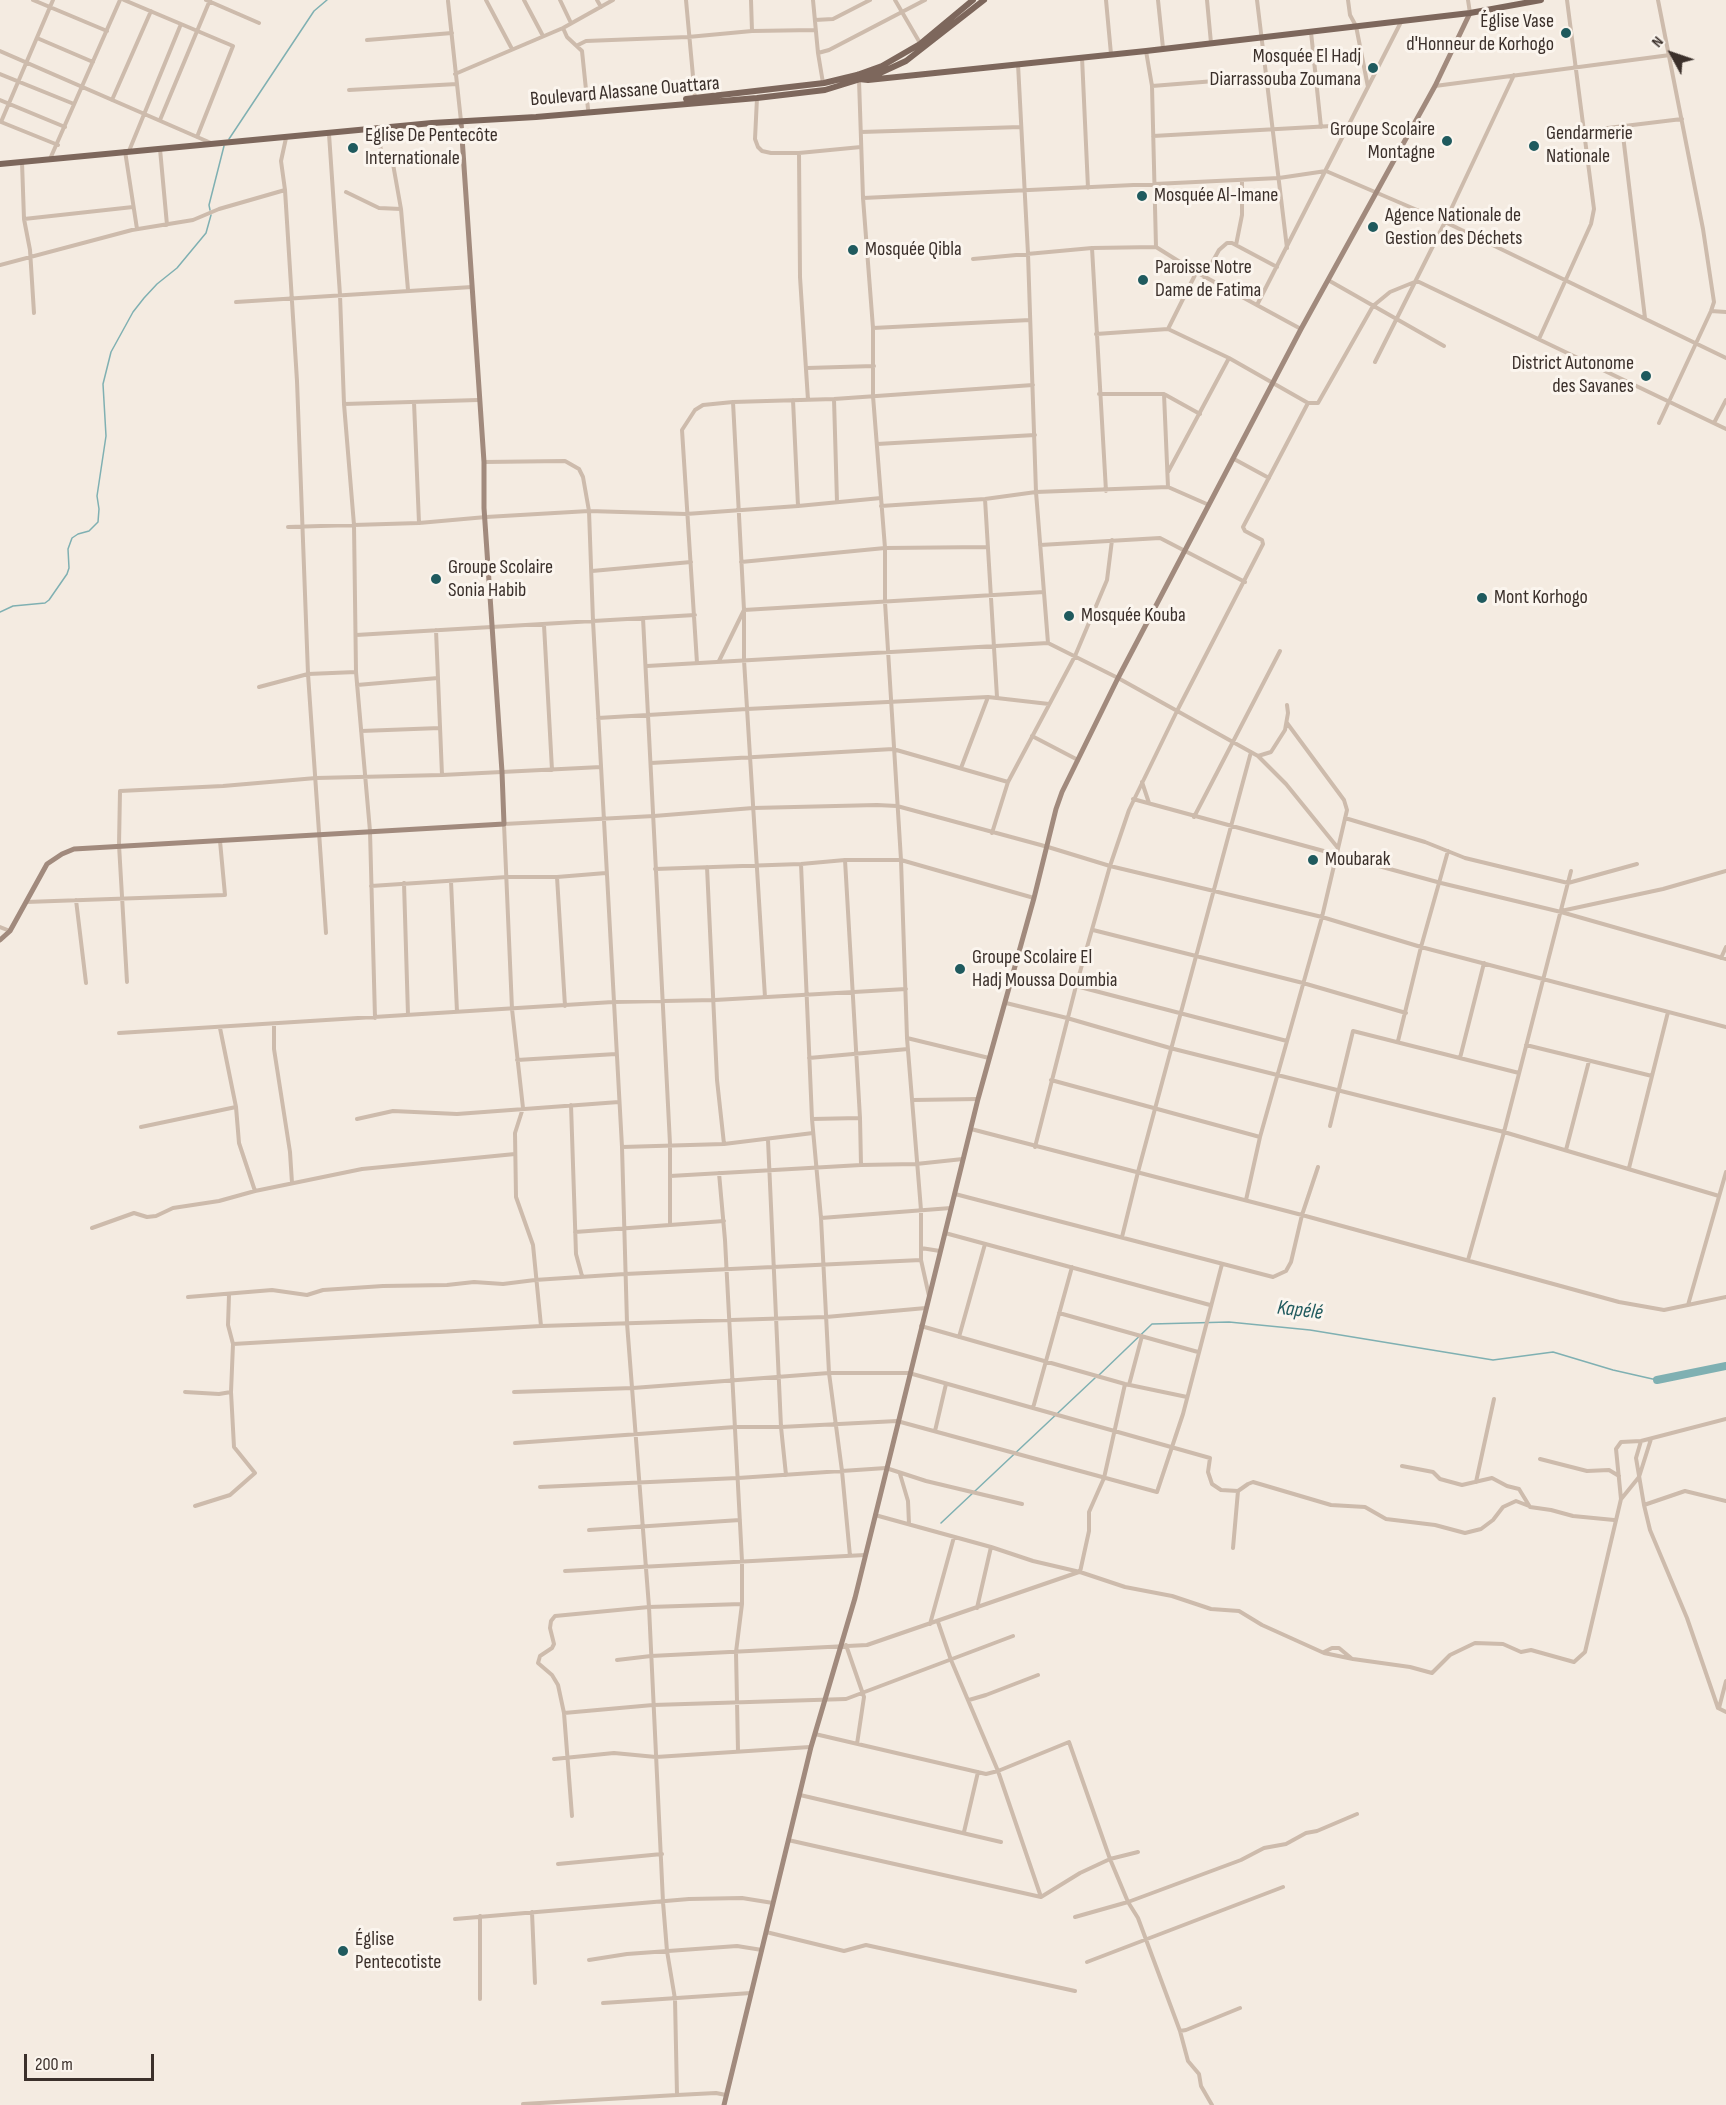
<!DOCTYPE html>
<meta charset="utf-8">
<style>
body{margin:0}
#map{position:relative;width:1726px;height:2105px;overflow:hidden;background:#f4ebe1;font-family:"Sofia Sans Condensed",sans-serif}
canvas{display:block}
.north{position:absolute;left:1642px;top:24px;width:60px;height:60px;-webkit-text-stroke:4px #fbf5ee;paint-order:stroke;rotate:310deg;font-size:16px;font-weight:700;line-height:24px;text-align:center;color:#3b302b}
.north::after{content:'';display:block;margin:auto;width:21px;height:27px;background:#3b302b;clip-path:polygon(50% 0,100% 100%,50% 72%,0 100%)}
.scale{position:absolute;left:24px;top:2054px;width:130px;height:27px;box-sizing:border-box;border:3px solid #3b302b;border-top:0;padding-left:8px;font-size:18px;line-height:21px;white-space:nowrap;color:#3b302b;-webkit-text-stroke:4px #fbf5ee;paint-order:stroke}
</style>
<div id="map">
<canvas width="1726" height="2105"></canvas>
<div class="north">N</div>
<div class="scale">200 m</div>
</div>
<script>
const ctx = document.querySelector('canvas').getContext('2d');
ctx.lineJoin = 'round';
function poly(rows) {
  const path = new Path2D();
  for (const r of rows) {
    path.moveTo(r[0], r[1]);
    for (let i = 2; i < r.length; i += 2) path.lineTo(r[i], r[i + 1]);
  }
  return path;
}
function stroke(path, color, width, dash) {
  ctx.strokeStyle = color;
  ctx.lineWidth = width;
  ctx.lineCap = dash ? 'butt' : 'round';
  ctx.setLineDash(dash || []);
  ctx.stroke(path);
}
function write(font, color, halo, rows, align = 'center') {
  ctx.font = font + ' "Sofia Sans Condensed",sans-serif';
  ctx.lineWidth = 6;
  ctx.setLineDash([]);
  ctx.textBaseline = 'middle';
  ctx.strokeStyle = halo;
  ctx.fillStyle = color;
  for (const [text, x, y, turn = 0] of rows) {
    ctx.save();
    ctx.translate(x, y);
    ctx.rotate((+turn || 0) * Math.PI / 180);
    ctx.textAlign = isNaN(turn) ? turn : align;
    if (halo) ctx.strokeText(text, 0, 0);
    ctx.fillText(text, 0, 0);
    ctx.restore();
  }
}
stroke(poly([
 [229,139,314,11,327,0],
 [210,210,209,205,224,146],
 [0,612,13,606,45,603,49,600,67,574,69,568,68,549,72,538,78,534,89,531,98,522,99,509,97,496,106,436,103,384,111,352,133,312,144,298,157,284,177,268,206,233,211,215],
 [1099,1375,1152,1324,1229,1322,1310,1330,1493,1360,1553,1352,1613,1370,1657,1380],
 [941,1523,1095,1378]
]), '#7fb0b2', 1.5);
stroke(poly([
 [1657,1380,1726,1366]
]), '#7fb0b2', 8);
stroke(poly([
 [33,0,107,31],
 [124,0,233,46,197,137],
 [206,0,259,23],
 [486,0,512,49],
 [524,0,543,36],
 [560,0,571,23],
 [597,0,601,7],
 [686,0,695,98],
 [751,0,752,31],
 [813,0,818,53,823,83],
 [895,0,920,43],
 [1106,0,1111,54],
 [1158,0,1163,48],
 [1207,0,1211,43],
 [1257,0,1287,248],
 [1348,0,1350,15,1356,26,1368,87],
 [1468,0,1470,13],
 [1658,0,1703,229,1714,302,1711,311,1659,423],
 [448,1,461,121],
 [815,20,833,19,870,0],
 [563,28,567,37,582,51,588,109],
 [1311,32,1321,127],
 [37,38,93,62],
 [367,40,452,33],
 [578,45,586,41,688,37,752,31,815,30],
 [0,51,211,143],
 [1146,51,1152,86,1156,247],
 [818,53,829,50,925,0],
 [1082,57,1088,188],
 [1018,64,1028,254,1036,492,1048,643],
 [0,74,74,104],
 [455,74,563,28,613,0],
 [859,80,863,198,873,328,873,396,885,548,885,602,901,860,907,1038,921,1210,921,1260,929,1296],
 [1152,86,1265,77],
 [1435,86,1670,55],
 [349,90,457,84],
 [757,98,755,139,758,147,762,151,771,153,799,153,861,147],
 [0,100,65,127],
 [112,100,151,11],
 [160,120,210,0],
 [1,122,53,0],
 [1,122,58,145],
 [1622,127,1645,318],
 [378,129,381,151,393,164,401,209,408,290],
 [1583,131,1682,119],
 [861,132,1021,127],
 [329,134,340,295,344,404,354,525,356,672,370,831,375,1018],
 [1153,136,1349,125],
 [286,138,281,161,285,190,297,381,308,674,326,933],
 [160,149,167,225],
 [125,151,137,229],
 [129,151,181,24],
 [799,153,800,277,808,400],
 [50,159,120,0],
 [22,162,24,219,30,250,34,313],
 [346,192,379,208,401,209],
 [863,198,1279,178,1326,171,1445,222,1726,358],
 [24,219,133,207],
 [1236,245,1242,215,1242,180],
 [1092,248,1106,491],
 [973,259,1092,248,1156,247,1196,272,1301,329],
 [0,265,132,230,193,220,219,209,285,190],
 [1204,277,1219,250,1227,243,1232,243,1277,267],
 [1328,280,1444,346],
 [236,302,472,287],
 [1257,305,1401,22],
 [1711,311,1726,312],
 [873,328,1030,320],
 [1168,329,1229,358,1308,403,1318,403,1373,306,1390,292,1417,281,1726,429],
 [1096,334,1168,329,1196,273],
 [1539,339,1591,224,1594,209,1567,0],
 [1375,362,1445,222,1514,75],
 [807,368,874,366],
 [1099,394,1164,394,1200,414],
 [1164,394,1168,487],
 [834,399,837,502],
 [793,400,798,506],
 [414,402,419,523],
 [733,402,744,610,744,660,765,997],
 [344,404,478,400],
 [1714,423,1726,400],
 [877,444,1035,435],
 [1234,459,1269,478],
 [484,462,565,461,579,469,583,477,589,511,593,621,622,1147,627,1323,649,1607,663,1902,667,1951,675,1999,677,2095],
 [1168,472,1229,358],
 [985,499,997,697],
 [881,506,985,499,1036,492,1168,487,1209,505],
 [288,527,419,523,486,517,589,511,686,514,798,506,881,498],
 [1040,545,1160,538,1245,582],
 [741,562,885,548,988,547],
 [592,571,691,562],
 [643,618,670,1144,670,1225],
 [544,625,552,770],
 [436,630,442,775],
 [356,635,695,615],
 [719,661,744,610,1044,592],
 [697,663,682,430,695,410,703,405,733,402,834,399,1033,385],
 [647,666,1048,643,1118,678,1258,756,1286,784,1338,848],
 [357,685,438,678],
 [259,687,308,674,356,672],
 [598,718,747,709,988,697,1049,704],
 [361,731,440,728],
 [1032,736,1078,760],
 [1258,756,1271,752,1285,730,1288,713,1287,705],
 [651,763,893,749,1008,782],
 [961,768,988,697],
 [1142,782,1149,803],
 [1133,799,1441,883,1561,912,1726,959],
 [1194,817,1280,651],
 [1345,818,1425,842,1465,858,1568,883,1637,864],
 [992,833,1008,782,1075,656,1107,580,1112,540],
 [845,860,860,1118,861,1165],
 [801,864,812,1119,821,1218,829,1373,842,1471,850,1556],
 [707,867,717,1080,724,1144],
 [655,869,801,864,845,860,901,860,1034,898],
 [557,877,565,1006],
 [451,881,457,1012],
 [404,883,408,1015],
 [371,886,507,877,557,877,606,873],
 [76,900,86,983],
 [26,902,225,895,220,841],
 [1561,911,1663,889,1726,871],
 [0,927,10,931],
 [1093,930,1303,983,1406,1013],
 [1721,958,1726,947],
 [127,982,119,845,120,791,223,786,316,778,442,775,601,767],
 [1076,986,1287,1041],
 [1006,1003,1067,1018,1170,1048,1504,1132,1719,1196],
 [274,1024,274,1049,290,1152,292,1183],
 [220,1028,236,1107,239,1143,255,1191],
 [119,1033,613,1002,715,1000,906,989],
 [907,1038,989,1058],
 [1398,1041,1421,947,1448,851],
 [1526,1045,1652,1076],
 [809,1058,908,1049],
 [1460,1058,1484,963],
 [517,1060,616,1054],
 [1051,1080,1260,1137],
 [913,1100,978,1099],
 [571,1105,576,1254,582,1276],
 [357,1119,393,1111,457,1114,619,1102],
 [812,1119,860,1118],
 [1330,1126,1353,1031,1519,1073],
 [141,1127,236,1107],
 [971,1129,1302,1215,1619,1302,1664,1310,1726,1297],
 [768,1140,781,1427,786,1475],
 [622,1147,724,1144,813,1133],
 [1035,1147,1076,986,1110,866,1129,810,1177,711,1263,544,1262,540,1245,531,1243,527,1308,403],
 [1566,1150,1589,1061],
 [1629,1168,1668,1012],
 [719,1173,725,1240,742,1561,742,1604,736,1652,738,1751],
 [670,1176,861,1165,916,1164,963,1159],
 [955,1194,1273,1277,1286,1271,1291,1262,1302,1215,1318,1167],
 [1246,1200,1260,1137,1322,917,1347,810,1344,800,1287,723],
 [821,1218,951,1208],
 [92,1228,134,1213,147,1217,156,1216,173,1208,219,1201,255,1191,362,1169,515,1154],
 [575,1232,724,1221],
 [945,1233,1210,1305],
 [1122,1237,1138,1172,1251,752],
 [921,1248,940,1251],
 [1468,1260,1504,1132,1571,871],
 [188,1297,272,1290,307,1295,323,1290,383,1286,447,1285,474,1282,503,1284,535,1280,625,1274,921,1260],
 [1688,1305,1726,1172],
 [1059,1313,1198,1352],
 [541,1326,533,1245,516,1197,515,1133,523,1108,512,1009,504,824,654,816,753,808,877,805,897,806,1048,847,1110,866,1322,917,1421,947,1726,1027],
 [921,1326,1125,1384,1187,1397],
 [959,1337,985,1244],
 [233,1344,541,1326,826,1317,926,1308],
 [1129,1385,1142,1336],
 [185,1392,219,1394,231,1392],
 [514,1392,633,1388,829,1373,909,1373,1210,1458,1208,1472,1212,1484,1221,1490,1238,1491,1248,1484,1253,1482,1331,1505,1365,1507,1386,1519,1435,1525,1465,1533,1481,1529,1493,1520,1503,1507,1516,1501,1529,1506],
 [1033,1408,1072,1267],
 [935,1431,946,1384],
 [1641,1441,1636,1458,1644,1505,1650,1530,1687,1618,1718,1708,1726,1712],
 [515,1443,735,1427,781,1427,897,1421,1157,1492,1183,1414,1222,1264],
 [1540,1459,1587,1471,1609,1470,1619,1476],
 [1402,1466,1433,1472,1440,1479,1462,1485,1492,1478,1507,1486,1519,1489,1530,1507,1551,1510,1573,1516,1614,1520],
 [900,1474,908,1501,909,1524],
 [1476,1482,1494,1399],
 [540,1487,738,1478,886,1468,926,1481,1022,1504],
 [1622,1498,1639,1477,1651,1439],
 [1644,1505,1685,1491,1726,1501],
 [195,1506,230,1495,255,1473,234,1447,231,1392,233,1344,228,1325,229,1295],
 [875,1515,991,1547,1033,1561,1080,1572,1125,1587,1172,1596,1211,1609,1239,1611,1262,1625,1324,1653,1353,1659,1410,1667,1432,1673,1450,1655,1475,1643,1503,1644,1521,1652,1531,1650,1574,1662,1585,1652,1621,1499,1616,1449,1621,1442,1641,1441,1726,1419],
 [589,1530,740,1520],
 [1233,1548,1238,1491],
 [565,1571,865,1555],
 [1080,1572,1089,1531,1089,1512,1104,1478,1125,1384],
 [977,1608,991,1547],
 [930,1624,954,1537],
 [846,1645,864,1697,857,1744],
 [1324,1652,1332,1648,1339,1648,1351,1658],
 [617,1660,651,1656,867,1645,1079,1572],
 [969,1700,986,1695,1038,1675],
 [1719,1708,1726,1681],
 [564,1713,653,1705,846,1699,1013,1636],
 [815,1734,986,1774,998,1771,1069,1742,1110,1859,1080,1873,1041,1897,998,1771,951,1660,938,1622],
 [554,1759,614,1753,656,1757,810,1747],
 [800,1795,1001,1842],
 [572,1816,564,1713,558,1685,552,1675,538,1663,540,1656,552,1648,554,1644,550,1628,551,1621,555,1616,649,1607,742,1604],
 [964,1832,978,1772],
 [788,1840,1041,1897],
 [1138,1852,1110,1859,1128,1902,1241,1860,1264,1848,1286,1844,1306,1833,1317,1831,1357,1814],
 [558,1864,662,1854],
 [532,1912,535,1983],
 [480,1916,480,1999],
 [1075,1917,1128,1902,1138,1918,1180,2031,1188,2061,1199,2074,1201,2086,1212,2105],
 [455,1919,689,1899,742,1898,773,1903],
 [766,1932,844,1951,866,1945,1075,1991],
 [589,1960,627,1954,737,1946,762,1950],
 [1087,1962,1283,1887],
 [603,2003,751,1993],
 [1180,2031,1186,2030,1240,2008],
 [523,2104,677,2095,716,2093,726,2095]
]), '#cdbbac', 4);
stroke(poly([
 [0,940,10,931,47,864,62,854,74,849,504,824,502,772,484,508,484,462,461,122],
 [724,2105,811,1747,855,1598,978,1099,1034,898,1056,809,1062,792,1118,678,1301,329,1435,86,1470,13]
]), '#a18a7d', 5);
stroke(poly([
 [857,75,859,79,868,80,1146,51,1470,13,1541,0],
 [686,99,824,83,857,75,882,66,920,44,973,0],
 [0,164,432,123,536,117,757,98,825,90,880,73,906,61,984,0]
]), '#7d675c', 6);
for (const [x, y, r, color] of [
 [1566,33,6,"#1f5a5e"],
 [1373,68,6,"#1f5a5e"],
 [1447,141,6,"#1f5a5e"],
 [1534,146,6,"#1f5a5e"],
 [353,148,6,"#1f5a5e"],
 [1142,196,6,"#1f5a5e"],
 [1373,227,6,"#1f5a5e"],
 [853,250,6,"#1f5a5e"],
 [1143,280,6,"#1f5a5e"],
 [1646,376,6,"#1f5a5e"],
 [436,579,6,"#1f5a5e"],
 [1482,598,6,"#1f5a5e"],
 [1069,616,6,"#1f5a5e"],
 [1313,860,6,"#1f5a5e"],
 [960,969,6,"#1f5a5e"],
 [343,1951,6,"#1f5a5e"]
]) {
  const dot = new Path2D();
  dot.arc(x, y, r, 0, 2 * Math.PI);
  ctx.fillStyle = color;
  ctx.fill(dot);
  stroke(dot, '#fbf5ee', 2);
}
write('20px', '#3b302b', '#fbf5ee', [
 ["Église Vase",1554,22,"right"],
 ["d'Honneur de Korhogo",1554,45,"right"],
 ["Mosquée El Hadj",1361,57,"right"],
 ["Diarrassouba Zoumana",1361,80,"right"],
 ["Groupe Scolaire",1435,130,"right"],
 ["Montagne",1435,153,"right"],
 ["Gendarmerie",1546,134],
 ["Nationale",1546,157],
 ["Eglise De Pentecôte",365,136],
 ["Internationale",365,159],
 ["Mosquée Al-Imane",1154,196],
 ["Agence Nationale de",1385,216],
 ["Gestion des Déchets",1385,239],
 ["Mosquée Qibla",865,250],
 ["Paroisse Notre",1155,268],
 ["Dame de Fatima",1155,291],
 ["District Autonome",1634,364,"right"],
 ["des Savanes",1634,387,"right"],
 ["Groupe Scolaire",448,568],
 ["Sonia Habib",448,591],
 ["Mont Korhogo",1494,598],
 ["Mosquée Kouba",1081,616],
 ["Moubarak",1325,860],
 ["Groupe Scolaire El",972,958],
 ["Hadj Moussa Doumbia",972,981],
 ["Église",355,1940],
 ["Pentecotiste",355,1963]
], 'left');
write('20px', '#3b302b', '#fbf5ee', [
 ["Boulevard Alassane Ouattara",625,92,-5]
]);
write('italic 21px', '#1f5a5e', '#fbf5ee', [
 ["Kapélé",1300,1311,7]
]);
</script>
